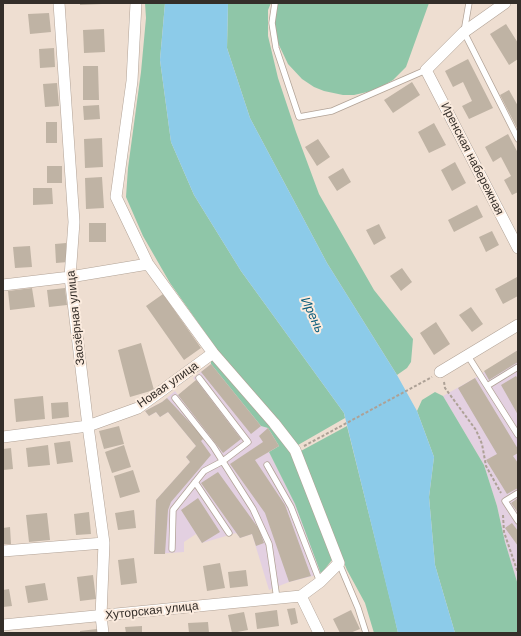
<!DOCTYPE html>
<meta charset="utf-8">
<style>
body{margin:0}
#map{position:relative;width:521px;height:636px;overflow:hidden;background:#eeded1;font-family:Helvetica,sans-serif}
canvas{display:block}
.frame{position:absolute;inset:0;border:4px solid #342e29;pointer-events:none}
</style>
<div id="map">
<canvas width="521" height="636"></canvas>
<div class="frame"></div>
</div>
<script>
const ctx = document.querySelector('canvas').getContext('2d');
ctx.lineJoin = 'round';
function paint(path, color) {
  ctx.fillStyle = color;
  ctx.fill(path, 'evenodd');
}
function poly(rows) {
  const path = new Path2D();
  for (const r of rows) {
    path.moveTo(r[0], r[1]);
    for (let i = 2; i < r.length; i += 2) path.lineTo(r[i], r[i + 1]);
  }
  return path;
}
function stroke(path, color, width, dash) {
  ctx.strokeStyle = color;
  ctx.lineWidth = width;
  ctx.lineCap = dash ? 'butt' : 'round';
  ctx.setLineDash(dash || []);
  ctx.stroke(path);
}
function write(font, color, halo, rows, align = 'center') {
  ctx.font = font + ' Helvetica,sans-serif';
  ctx.lineWidth = 4;
  ctx.setLineDash([]);
  ctx.textBaseline = 'middle';
  ctx.strokeStyle = halo;
  ctx.fillStyle = color;
  for (const [text, x, y, turn = 0] of rows) {
    ctx.save();
    ctx.translate(x, y);
    ctx.rotate((+turn || 0) * Math.PI / 180);
    ctx.textAlign = isNaN(turn) ? turn : align;
    if (halo) ctx.strokeText(text, 0, 0);
    ctx.fillText(text, 0, 0);
    ctx.restore();
  }
}
paint(poly([
 [518,350,518,585,505,542,497,506,484,465,443,396,475,378],
 [211,364,261,426,268,428,279,446,269,452,295,504,321,574,289,582,269,590,252,534,240,538,236,533,202,543,196,534,184,542,184,552,154,554,156,500,190,462,186,457,196,446,168,412,160,417,156,412,149,416,145,411,162,402,175,391,178,395,196,381,193,378]
]), '#e3d0e1');
paint(poly([
 [145,3,165,3,160,60,171,142,194,195,241,271,344,413,345,418,298,445,226,362,170,283,143,236,126,197,128,168,141,72,146,18],
 [228,3,271,3,268,10,268,36,278,78,296,132,319,194,374,290,413,339,411,362,407,368,397,375,327,263,250,118,227,48],
 [277,3,429,3,406,67,393,80,376,90,354,95,343,95,324,91,314,87,302,79,288,64,278,43,275,29,275,14],
 [214,358,293,453,335,556,321,574,295,504,269,452,279,446,268,428,261,426,211,364,211,360],
 [435,392,443,396,484,465,497,506,505,542,518,585,518,633,455,633,435,565,429,497,434,457,417,411,422,400],
 [347,426,394,615,398,633,374,633,365,603,347,570,299,452]
]), '#8fc6a8');
paint(poly([
 [165,3,228,3,227,48,250,118,327,263,397,375,417,411,434,457,429,497,435,565,455,633,398,633,344,413,241,271,194,195,171,142,160,60]
]), '#8ccbe9');
paint(poly([
 [80,3,102,3,102,4,80,5],
 [49,13,51,32,30,34,28,14],
 [506,24,518,43,518,59,509,65,490,34],
 [104,29,105,52,84,53,83,30],
 [54,48,55,67,40,68,39,49],
 [468,59,493,108,469,119,462,106,472,101,463,82,453,87,445,71],
 [83,66,98,66,99,100,83,100],
 [412,82,420,95,393,113,384,100],
 [57,83,59,106,45,107,43,84],
 [509,90,518,106,518,130,500,95],
 [99,105,100,119,84,120,83,106],
 [46,122,57,122,57,143,46,143],
 [434,123,446,145,429,153,418,132],
 [508,134,518,153,518,192,512,195,504,180,511,176,501,157,493,162,485,147],
 [102,138,103,167,85,168,84,139],
 [318,139,330,157,317,166,305,147],
 [455,162,466,183,452,191,441,170],
 [47,166,62,166,62,183,47,183],
 [343,168,351,182,337,191,328,177],
 [102,177,104,208,86,209,85,178],
 [33,188,52,188,53,204,33,205],
 [477,205,483,217,454,232,448,220],
 [89,223,106,223,106,242,89,242],
 [379,224,386,238,374,245,366,230],
 [492,231,499,245,486,252,479,237],
 [66,243,68,262,56,263,55,244],
 [30,246,32,267,15,268,13,247],
 [402,268,412,282,401,291,390,276],
 [517,277,518,279,518,296,503,304,495,289],
 [32,288,35,307,10,310,8,291],
 [65,288,67,305,49,307,47,290],
 [163,294,201,348,184,360,146,306],
 [471,307,483,324,472,332,459,315],
 [436,322,450,344,434,355,420,333],
 [141,343,154,390,130,397,118,350],
 [518,350,518,362,489,380,484,371],
 [211,364,261,426,251,434,201,372],
 [516,376,518,379,518,415,501,385],
 [475,378,518,449,518,453,513,456,518,463,518,488,507,494,486,460,497,454,458,388],
 [196,380,241,439,223,453,178,395],
 [43,396,45,419,16,422,14,399],
 [167,398,204,438,201,441,211,455,171,502,168,510,165,554,154,554,156,500,190,462,186,457,196,446,168,412,160,417,156,412,149,416,145,411,162,402],
 [68,402,69,417,52,419,51,403],
 [119,426,124,444,104,449,99,431],
 [268,428,279,446,255,460,285,505,311,576,289,582,265,513,230,464,263,442,259,436],
 [70,441,73,462,57,464,54,443],
 [48,445,50,465,28,467,26,448],
 [124,445,131,467,112,473,105,452],
 [11,448,13,469,3,470,3,449],
 [133,470,140,492,120,498,114,476],
 [218,472,259,529,264,543,256,546,252,534,240,538,201,483],
 [198,498,220,532,202,543,181,510],
 [518,498,518,513,511,503],
 [134,510,136,528,118,530,115,513],
 [89,512,91,534,76,535,74,514],
 [47,513,50,540,29,542,26,515],
 [512,523,518,531,518,546,505,528],
 [10,527,11,544,3,544,3,528],
 [134,558,137,583,121,585,118,560],
 [220,563,225,588,207,591,203,566],
 [246,570,248,586,230,588,228,572],
 [93,575,96,599,80,601,77,577],
 [45,583,48,600,28,603,25,586],
 [9,589,12,606,3,607,3,590],
 [295,608,298,623,291,625,287,609],
 [277,610,279,626,257,629,255,613],
 [351,610,360,629,350,633,340,633,333,619],
 [244,612,248,630,232,633,228,615],
 [208,622,209,633,189,633,188,623],
 [142,626,142,633,126,633,125,627],
 [97,629,97,633,80,633,80,631]
]), '#bfb3a4');
const lane = poly([
 [275,3,272,23,276,48,299,117,332,111,426,70],
 [469,3,464,32,518,139],
 [468,356,518,435],
 [487,386,518,367],
 [175,398,213,446,253,509,269,544,277,599],
 [267,465,291,507,320,582],
 [195,482,229,533],
 [518,493,505,501,518,521],
 [172,549,173,510,204,471,223,461,248,442,199,378],
 [339,563,358,608,366,633]
]);
const street = poly([
 [59,3,74,222,70,277,88,426,104,543,101,616,103,633],
 [136,3,132,81,116,197,148,264,213,353,274,423,295,450,339,563,320,582,301,596,319,633],
 [505,3,464,32,426,70,518,248],
 [3,285,70,277,148,264],
 [440,372,518,325],
 [3,437,88,426,138,408,213,353],
 [3,551,104,543],
 [3,625,301,596]
]);
stroke(lane, '#b1a296', 7);
stroke(street, '#b1a296', 12);
stroke(poly([
 [444,382,445,388,476,430,482,444,486,466,501,493],
 [304,446,432,377],
 [503,515,504,532,518,573]
]), '#ada196', 2, [3, 2]);
stroke(lane, '#fff', 5.5);
stroke(street, '#fff', 11);
write('12px', '#342e29', '#fbebde', [
 ["Иренская набережная",472,159,63],
 ["Заозёрная улица",76,318,-96],
 ["Новая улица",168,385,-35],
 ["Хуторская улица",152,611,-6]
]);
write('italic 13px', '#095c7a', '#fbebde', [
 ["Ирень",312,315,65]
]);
</script>
